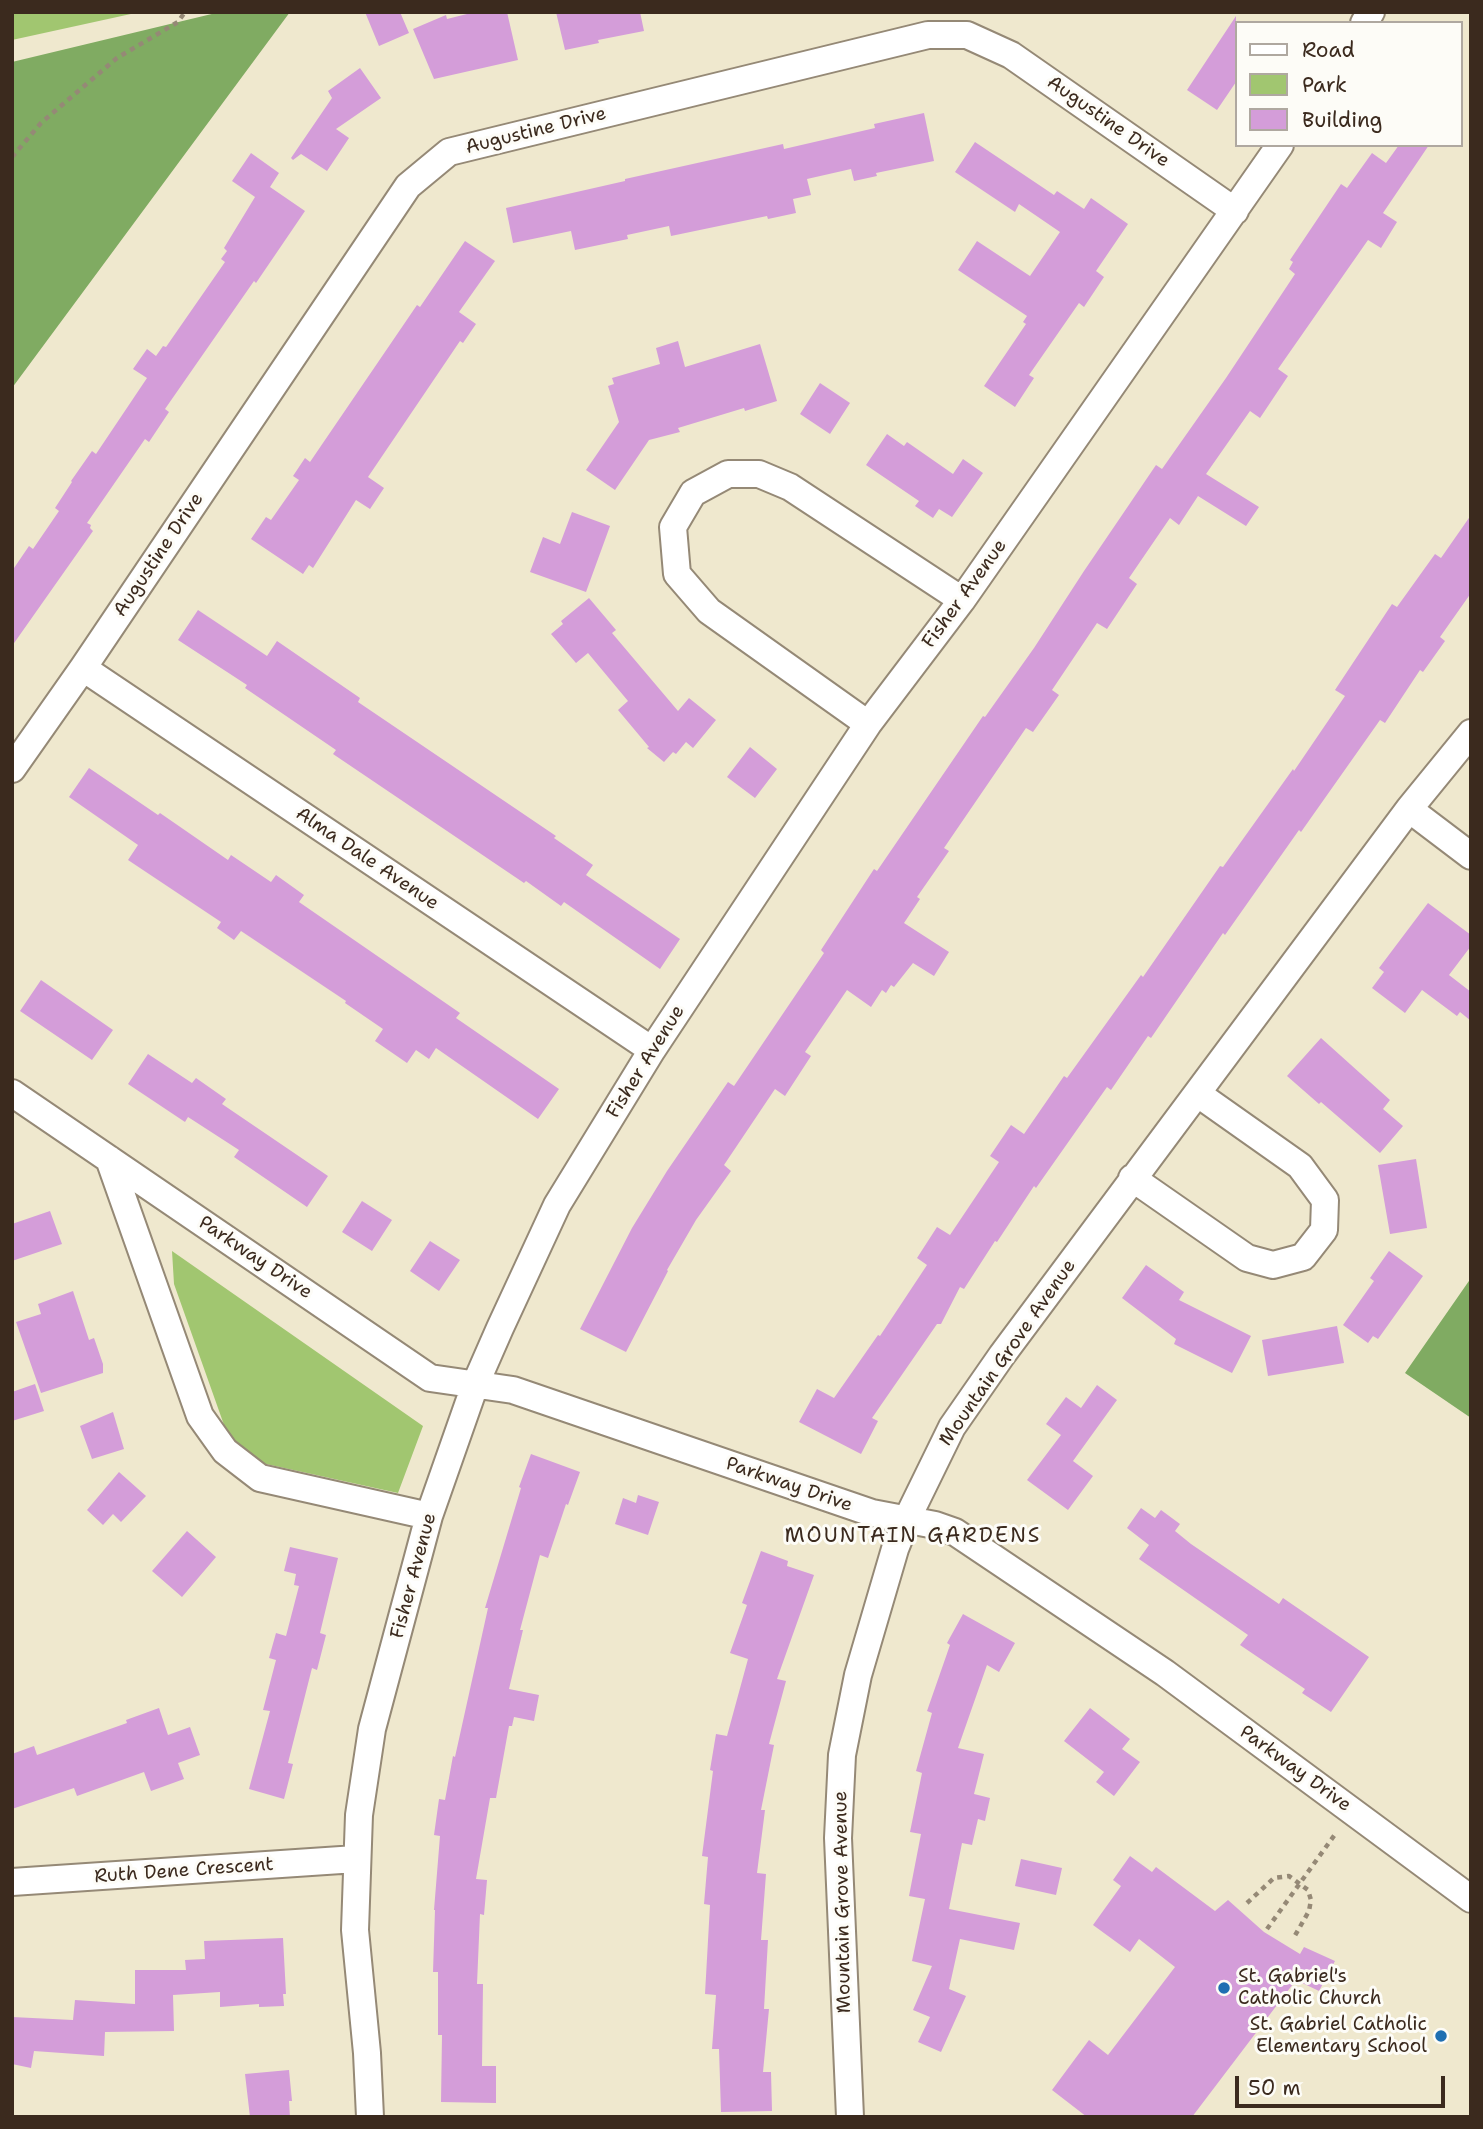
<!DOCTYPE html>
<style>
body{margin:0}
#map{position:relative;width:1483px;height:2129px;overflow:hidden;background:#efe8ce;font-family:"Shantell Sans",sans-serif}
canvas{display:block}
.frame{position:absolute;inset:0;border:14px solid #3b2a1e;pointer-events:none}
.legend{position:absolute;left:1235px;top:21px;width:228px;height:126px;box-sizing:border-box;background:#fdfcf7;border:2px solid #afa8a0;margin:0;padding:9px 12px;list-style:none;font-size:21px;color:#3b2a1e}
.legend li{display:flex;align-items:center;gap:14px;height:35px}
.legend b{width:35px;border:2px solid #afa8a0}
.scale{position:absolute;left:1235px;top:2076px;width:210px;height:32px;box-sizing:border-box;border:4px solid #3b2a1e;border-top:0;padding-left:9px;font-size:21px;line-height:24px;white-space:nowrap;color:#3b2a1e;-webkit-text-stroke:5px #fdfcf7;paint-order:stroke}
</style>
<div id="map">
<canvas width="1483" height="2129"></canvas>
<div class="frame"></div>
<ul class="legend">
<li><b style="height:9px;background:#fff"></b>Road</li>
<li><b style="height:19px;background:#a1c670"></b>Park</li>
<li><b style="height:19px;background:#d49dd9"></b>Building</li>
</ul>
<div class="scale">50 m</div>
</div>
<script>
const ctx = document.querySelector('canvas').getContext('2d');
ctx.lineJoin = 'round';
function paint(path, color) {
  ctx.fillStyle = color;
  ctx.fill(path, 'evenodd');
}
function poly(rows) {
  const path = new Path2D();
  for (const r of rows) {
    path.moveTo(r[0], r[1]);
    for (let i = 2; i < r.length; i += 2) path.lineTo(r[i], r[i + 1]);
  }
  return path;
}
function stroke(path, color, width, dash) {
  ctx.strokeStyle = color;
  ctx.lineWidth = width;
  ctx.lineCap = dash ? 'butt' : 'round';
  ctx.setLineDash(dash || []);
  ctx.stroke(path);
}
function write(font, color, halo, rows, align = 'center') {
  ctx.font = font + ' "Shantell Sans",sans-serif';
  ctx.lineWidth = 6;
  ctx.setLineDash([]);
  ctx.textBaseline = 'middle';
  ctx.strokeStyle = halo;
  ctx.fillStyle = color;
  for (const [text, x, y, turn = 0] of rows) {
    ctx.save();
    ctx.translate(x, y);
    ctx.rotate((+turn || 0) * Math.PI / 180);
    ctx.textAlign = isNaN(turn) ? turn : align;
    if (halo) ctx.strokeText(text, 0, 0);
    ctx.fillText(text, 0, 0);
    ctx.restore();
  }
}
paint(poly([
 [12,12,140,12,12,40],
 [172,1251,423,1426,398,1493,257,1462,229,1439,174,1284]
]), '#a1c670');
paint(poly([
 [220,12,290,12,12,388,12,62],
 [1471,1278,1471,1418,1405,1373]
]), '#80ab62');
paint(poly([
 [365,12,400,12,409,33,379,46],
 [475,12,507,12,518,60,434,79,413,29,446,15,447,19],
 [556,12,640,12,644,31,598,40,599,43,565,50],
 [1236,16,1236,82,1217,110,1187,90],
 [360,68,381,98,336,129,349,138,327,171,301,154,293,160,291,158,332,98,328,91],
 [924,113,934,161,876,173,877,176,854,181,851,169,807,179,811,195,793,199,796,213,768,219,767,216,671,236,669,226,627,235,628,239,575,250,571,231,513,243,506,208,625,181,625,179,783,144,784,149,875,128,874,124],
 [975,142,1054,195,1057,191,1084,209,1091,198,1128,224,1096,271,1104,277,1084,307,1079,303,1029,375,1034,378,1015,407,984,386,1026,324,1023,322,1027,316,958,270,977,241,1030,276,1060,232,1019,204,1015,212,955,172],
 [1399,145,1429,145,1383,213,1397,222,1381,248,1368,240,1278,369,1288,376,1260,418,1250,411,1206,474,1259,507,1246,526,1198,496,1179,525,1170,518,1129,578,1137,584,1107,629,1097,623,1052,690,1059,695,1033,732,1026,728,944,848,949,851,917,897,920,899,904,923,949,952,934,976,913,963,894,987,891,985,886,993,882,990,871,1007,847,990,805,1052,811,1056,785,1096,775,1089,724,1165,731,1171,696,1220,667,1270,668,1271,626,1352,580,1329,632,1228,667,1171,728,1082,734,1086,824,953,821,950,874,869,877,871,983,716,985,717,1034,648,1084,571,1156,465,1162,469,1226,378,1295,274,1289,269,1293,262,1290,260,1341,184,1347,188,1372,153,1386,163],
 [251,153,279,173,270,187,305,211,256,283,254,281,165,409,169,412,149,442,145,439,87,523,91,525,90,528,93,531,12,646,12,571,29,546,33,549,59,511,55,508,72,482,71,481,92,451,96,454,147,378,133,369,147,349,156,356,163,346,166,347,225,262,221,259,227,251,224,248,255,197,232,181],
 [465,241,495,261,459,312,476,324,463,343,460,341,368,477,384,488,370,509,356,500,313,568,309,565,303,574,251,539,266,517,271,520,299,480,293,476,305,458,310,462,417,305,420,307],
 [678,341,685,367,760,344,777,401,745,411,744,408,678,428,680,432,649,440,615,490,586,470,619,422,608,386,614,384,612,378,660,364,656,348],
 [820,383,850,403,830,434,800,414],
 [887,434,904,446,907,442,953,474,963,459,983,473,952,517,939,509,933,518,915,506,919,501,866,465],
 [572,512,610,526,586,592,530,572,543,537,560,544],
 [1471,515,1471,593,1440,637,1445,641,1423,672,1420,670,1385,723,1380,720,1301,832,1299,830,1225,935,1223,933,1151,1038,1148,1036,1111,1090,1107,1087,1036,1188,1034,1186,997,1242,995,1241,964,1289,960,1287,941,1324,937,1324,872,1418,878,1421,861,1454,799,1422,817,1389,834,1398,878,1335,880,1336,927,1265,917,1258,937,1227,950,1235,999,1162,990,1156,1011,1125,1024,1134,1064,1076,1067,1078,1141,975,1143,977,1220,866,1223,867,1293,769,1294,771,1345,696,1335,690,1392,604,1397,607,1435,554,1441,558],
 [589,598,616,630,612,633,678,711,689,698,716,720,693,748,686,742,676,754,673,752,664,762,647,748,649,747,618,710,628,701,588,653,576,663,551,634,563,624,561,621],
 [198,610,267,656,277,641,360,698,358,702,556,836,554,838,593,865,586,875,680,939,660,969,564,902,561,906,526,881,524,883,333,754,336,750,245,688,247,685,178,640],
 [750,747,777,769,755,798,727,777],
 [89,768,158,815,160,813,228,860,231,855,271,882,276,875,304,895,299,902,460,1013,456,1018,559,1089,538,1119,436,1048,429,1059,416,1050,407,1063,375,1041,383,1029,345,1003,346,1001,241,931,234,940,217,928,221,922,128,860,138,845,69,797],
 [1428,903,1471,935,1471,946,1449,975,1471,992,1471,1021,1460,1012,1457,1016,1422,990,1405,1013,1372,988,1384,972,1379,968],
 [41,980,113,1030,92,1060,20,1011],
 [1321,1038,1390,1100,1383,1109,1403,1126,1380,1153,1321,1102,1319,1104,1287,1076],
 [148,1054,192,1083,196,1078,226,1099,222,1104,328,1176,307,1207,234,1157,239,1150,188,1117,185,1122,128,1084],
 [1416,1159,1427,1228,1390,1234,1378,1165],
 [362,1201,392,1220,372,1251,342,1232],
 [50,1211,62,1244,12,1261,12,1224],
 [430,1241,460,1260,439,1291,410,1271],
 [1389,1251,1423,1276,1378,1339,1373,1336,1368,1343,1343,1325,1374,1281,1370,1278],
 [1146,1265,1184,1292,1179,1300,1251,1336,1232,1373,1174,1344,1176,1339,1122,1298],
 [73,1291,89,1340,94,1338,103,1364,103,1373,41,1393,16,1322,41,1314,38,1304],
 [1337,1326,1344,1363,1268,1376,1262,1340],
 [35,1384,44,1411,12,1421,12,1392],
 [1097,1385,1117,1400,1073,1461,1093,1476,1068,1510,1027,1480,1061,1435,1046,1424,1066,1397,1081,1408],
 [113,1412,124,1449,92,1459,80,1426],
 [531,1454,580,1472,568,1505,566,1504,548,1558,540,1555,520,1630,523,1630,509,1689,539,1695,534,1721,514,1717,512,1726,509,1726,496,1798,490,1798,476,1879,487,1880,484,1915,480,1914,477,1984,483,1984,482,2066,496,2066,496,2103,441,2102,442,2035,438,2035,438,1972,433,1972,435,1910,434,1910,440,1836,434,1835,439,1799,445,1800,453,1756,455,1757,488,1608,485,1608,521,1488,519,1487],
 [119,1472,146,1496,121,1522,113,1514,103,1525,87,1510],
 [638,1495,659,1502,648,1535,615,1524,623,1498,636,1503],
 [1141,1508,1155,1518,1161,1510,1180,1524,1175,1531,1191,1544,1279,1604,1283,1598,1369,1657,1331,1712,1302,1693,1305,1689,1240,1645,1248,1635,1139,1559,1149,1545,1127,1528],
 [187,1531,216,1557,182,1597,152,1571],
 [290,1547,338,1558,320,1633,326,1635,317,1670,312,1668,293,1743,288,1763,293,1764,284,1799,249,1789,270,1711,263,1710,276,1660,269,1658,276,1633,286,1636,299,1586,294,1585,296,1574,284,1571],
 [761,1551,788,1561,787,1566,814,1575,777,1679,786,1681,769,1744,774,1745,761,1810,765,1810,757,1873,766,1874,761,1940,768,1940,764,2009,769,2009,763,2072,771,2072,772,2111,721,2112,719,2049,712,2049,716,1995,705,1994,710,1905,704,1904,708,1857,702,1856,713,1771,710,1770,716,1734,727,1736,748,1659,730,1653,747,1605,742,1603],
 [963,1614,1015,1643,999,1672,987,1665,958,1748,984,1754,974,1794,990,1798,985,1821,978,1819,972,1845,962,1843,949,1909,1020,1923,1014,1950,960,1939,949,1989,966,1996,941,2052,918,2042,930,2017,913,2010,932,1966,912,1961,925,1899,909,1896,921,1834,910,1832,922,1773,916,1771,932,1713,927,1711,950,1645,947,1643],
 [159,1708,168,1735,190,1727,200,1755,178,1763,184,1779,151,1791,144,1772,77,1796,74,1788,12,1809,12,1754,34,1746,37,1755,127,1723,126,1720],
 [1090,1708,1130,1739,1122,1749,1140,1762,1114,1796,1096,1782,1104,1772,1064,1741],
 [1130,1856,1152,1872,1156,1867,1215,1911,1228,1900,1264,1932,1300,1954,1304,1947,1335,1961,1319,1991,1296,1980,1192,2117,1087,2117,1052,2090,1089,2040,1108,2055,1175,1967,1139,1939,1130,1952,1093,1925,1121,1886,1113,1880],
 [1021,1859,1062,1868,1056,1895,1015,1886],
 [283,1938,286,1994,283,1994,284,2006,259,2007,259,2004,220,2007,220,1992,173,1995,174,2031,105,2032,104,2056,34,2051,31,2068,12,2064,12,2017,73,2020,75,2000,135,2004,135,1970,186,1970,185,1960,205,1959,204,1941],
 [289,2070,292,2101,289,2101,290,2117,250,2117,245,2074]
]), '#d49dd9');
const minor = poly([
 [1364,23,1371,12],
 [83,668,652,1050],
 [868,724,709,611,677,574,673,527,693,493,728,474,759,474,790,487,962,600],
 [12,769,83,668,408,186,449,152,928,35,967,35,1011,55,1235,211],
 [1409,809,1471,856],
 [12,1093,430,1378,513,1390,872,1513,935,1525,955,1532,1165,1673,1471,1899],
 [109,1159,200,1416,225,1451,260,1478,429,1516],
 [1132,1178,1247,1258,1273,1265,1303,1257,1324,1230,1325,1200,1300,1166,1198,1094],
 [12,1882,356,1859],
 [370,2117,367,2053,355,1930,359,1815,372,1729,429,1516,475,1385,500,1328,557,1205,652,1050,868,724,962,600,1280,145],
 [850,2117,838,1838,842,1755,858,1675,895,1549,907,1519,952,1427,1002,1355,1409,809,1471,733]
]);
stroke(minor, '#958976', 30);
stroke(poly([
 [12,157,41,123,117,58,178,22,185,12],
 [1247,1903,1274,1878,1289,1876,1308,1890,1311,1900,1309,1911,1293,1939],
 [1267,1929,1336,1833]
]), '#958976', 4.5, [5, 5]);
stroke(minor, '#fff', 26);
for (const [x, y, r, color] of [
 [1224,1988,7,"#1f6fb2"],
 [1441,2036,7,"#1f6fb2"]
]) {
  const dot = new Path2D();
  dot.arc(x, y, r, 0, 2 * Math.PI);
  ctx.fillStyle = color;
  ctx.fill(dot);
  stroke(dot, '#fdfcf7', 2.5);
}
write('19px', '#3b2a1e', '#fdfcf7', [
 ["Augustine Drive",1108,122,35],
 ["Augustine Drive",536,131,-14],
 ["Augustine Drive",159,555,-56],
 ["Fisher Avenue",965,594,-54],
 ["Alma Dale Avenue",367,859,34],
 ["Fisher Avenue",646,1062,-58],
 ["Parkway Drive",255,1258,34],
 ["Mountain Grove Avenue",1008,1353,-55],
 ["Parkway Drive",789,1485,19],
 ["Fisher Avenue",414,1576,-75],
 ["Parkway Drive",1295,1769,36],
 ["Ruth Dene Crescent",184,1871,-4],
 ["Mountain Grove Avenue",843,1902,-91]
]);
write('19px', '#3b2a1e', '#fdfcf7', [
 ["St. Gabriel's",1238,1977],
 ["Catholic Church",1238,1999],
 ["St. Gabriel Catholic",1427,2025,"right"],
 ["Elementary School",1427,2047,"right"]
], 'left');
ctx.letterSpacing = '2px';
write('21px', '#3b2a1e', '#fdfcf7', [
 ["MOUNTAIN GARDENS",913,1537]
]);
ctx.letterSpacing = '0px';
</script>
